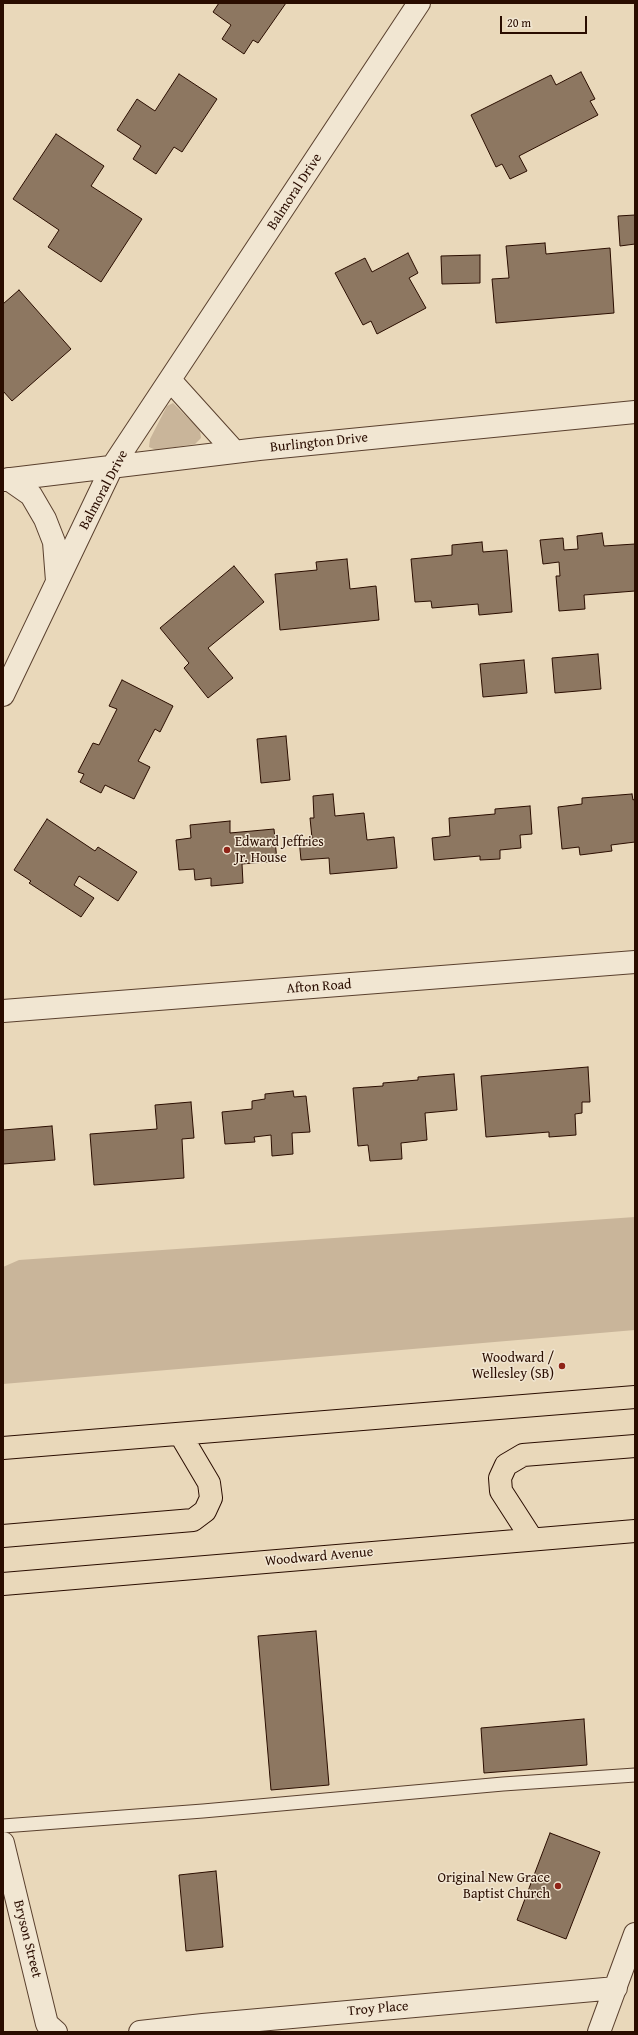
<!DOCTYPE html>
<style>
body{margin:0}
#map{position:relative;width:638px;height:2035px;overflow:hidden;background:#e9d8ba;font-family:"Gentium Book Plus",serif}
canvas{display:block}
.frame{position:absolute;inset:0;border:4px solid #2a0d00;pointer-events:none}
.scale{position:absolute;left:500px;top:16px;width:87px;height:18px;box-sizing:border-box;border:2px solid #2a0d00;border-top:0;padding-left:5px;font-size:12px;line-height:14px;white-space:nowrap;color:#2a0d00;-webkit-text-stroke:3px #f1e6d2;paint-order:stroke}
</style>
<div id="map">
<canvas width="638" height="2035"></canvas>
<div class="frame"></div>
<div class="scale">20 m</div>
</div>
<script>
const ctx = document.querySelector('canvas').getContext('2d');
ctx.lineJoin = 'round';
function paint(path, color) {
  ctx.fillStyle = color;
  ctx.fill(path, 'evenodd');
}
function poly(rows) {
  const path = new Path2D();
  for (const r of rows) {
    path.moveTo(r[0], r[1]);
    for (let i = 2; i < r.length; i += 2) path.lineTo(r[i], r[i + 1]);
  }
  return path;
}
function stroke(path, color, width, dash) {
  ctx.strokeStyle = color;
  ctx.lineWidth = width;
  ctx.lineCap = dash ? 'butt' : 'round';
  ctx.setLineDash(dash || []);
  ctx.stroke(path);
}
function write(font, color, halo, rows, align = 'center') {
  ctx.font = font + ' "Gentium Book Plus",serif';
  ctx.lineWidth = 3;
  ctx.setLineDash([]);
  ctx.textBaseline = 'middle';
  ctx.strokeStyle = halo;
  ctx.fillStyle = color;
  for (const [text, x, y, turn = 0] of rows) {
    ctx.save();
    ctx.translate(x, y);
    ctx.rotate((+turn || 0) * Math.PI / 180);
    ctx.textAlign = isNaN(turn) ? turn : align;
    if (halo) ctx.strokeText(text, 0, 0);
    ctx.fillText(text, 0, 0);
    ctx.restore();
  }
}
paint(poly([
 [173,403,200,430,201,438,195,444,156,450,149,447,150,439,167,406],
 [635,1217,635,1330,3,1384,3,1267,19,1260]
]), '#c9b59a');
const building = poly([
 [219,3,286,3,258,43,253,40,244,54,222,39,231,25,213,12,219,3],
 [581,72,595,99,590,101,598,115,519,156,527,171,510,179,502,164,496,167,471,115,551,75,556,85,581,72],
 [179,74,217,99,182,152,174,147,156,174,133,159,141,146,117,130,137,99,155,111,179,74],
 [56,134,104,166,91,186,142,219,101,282,48,247,59,230,13,199,56,134],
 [635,215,635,244,620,246,618,216,635,215],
 [545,243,546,254,610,248,614,313,496,323,492,279,509,278,506,246,545,243],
 [408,253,418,273,409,278,426,308,377,334,371,321,363,325,335,273,365,258,372,272,408,253],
 [480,255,480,283,442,284,441,256,480,255],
 [19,290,71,349,12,401,3,391,3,304,19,290],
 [602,533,604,546,635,544,635,591,584,595,585,609,559,611,556,576,560,576,559,562,543,564,540,540,563,538,564,550,578,549,577,536,602,533],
 [482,542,483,552,507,550,512,612,479,615,478,604,432,608,431,601,415,602,411,559,452,555,452,545,482,542],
 [347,559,350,589,376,586,379,620,280,630,275,574,317,570,316,562,347,559],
 [234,566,264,602,208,648,233,678,208,698,184,668,189,663,160,628,234,566],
 [598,654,601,689,555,693,552,658,598,654],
 [524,660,527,693,483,697,480,664,524,660],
 [122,680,173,706,160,732,155,729,138,761,150,767,134,799,105,785,101,793,80,782,84,774,78,772,93,743,99,745,117,709,109,706,122,680],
 [286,736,290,780,261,783,257,739,286,736],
 [333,794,335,816,364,813,367,840,394,837,397,868,330,874,329,858,301,860,299,839,312,838,310,818,314,818,313,796,333,794],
 [632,794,633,800,635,799,635,842,611,845,612,851,580,855,579,847,562,849,558,807,582,804,582,798,632,794],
 [530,806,532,834,520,835,521,848,500,850,500,859,480,860,480,856,434,860,432,838,450,836,449,818,495,814,495,809,530,806],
 [47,819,95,851,98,847,137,872,118,901,79,876,74,885,94,898,81,917,29,883,31,881,14,870,47,819],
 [230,821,230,833,274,829,277,861,242,864,243,883,211,886,211,878,195,880,194,869,179,870,176,840,191,838,190,825,230,821],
 [588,1067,590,1102,582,1102,582,1113,575,1114,576,1135,549,1137,549,1132,486,1137,481,1076,588,1067],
 [454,1074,457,1110,425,1113,427,1140,401,1143,402,1159,370,1161,368,1145,358,1146,353,1088,383,1086,383,1083,418,1080,418,1077,454,1074],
 [293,1091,294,1097,306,1096,310,1132,292,1133,293,1154,272,1156,271,1135,254,1137,255,1142,225,1144,222,1112,252,1109,252,1101,265,1099,265,1094,293,1091],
 [191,1102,194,1138,182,1139,184,1178,94,1185,90,1134,157,1129,155,1105,191,1102],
 [52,1126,55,1160,3,1164,3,1130,52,1126],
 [316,1631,329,1785,271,1790,258,1636,316,1631],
 [584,1719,587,1765,484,1773,481,1728,584,1719],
 [550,1833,600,1852,566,1939,517,1920,550,1833],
 [216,1871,223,1947,186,1951,179,1875,216,1871]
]);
paint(building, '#8d7761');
stroke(building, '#2a0d00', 1);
const service = poly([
 [3,1826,203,1811,503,1784,635,1775]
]);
const minor = poly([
 [170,380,235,452],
 [8,479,31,495,45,519,54,542,57,581],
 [3,480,259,449,635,412],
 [3,695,112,467,419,3],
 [3,1011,635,962],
 [3,1843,47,2024,56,2032],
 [140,2032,203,2025,616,1988],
 [599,2032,635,1934]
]);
const primary = poly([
 [3,1448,635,1397],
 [3,1536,193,1520,205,1511,211,1498,209,1483,180,1434],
 [532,1539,501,1491,500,1478,506,1465,523,1455,635,1446],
 [3,1584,635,1531]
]);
stroke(service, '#5a402e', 15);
stroke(minor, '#5a402e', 24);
stroke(primary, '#2a0d00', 24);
stroke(service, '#f1e6d2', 13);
stroke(minor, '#f1e6d2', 22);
stroke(primary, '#e9d8ba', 22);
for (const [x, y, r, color] of [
 [227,850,4,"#8f2418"],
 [562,1366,4,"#8f2418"],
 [558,1886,4,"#8f2418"]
]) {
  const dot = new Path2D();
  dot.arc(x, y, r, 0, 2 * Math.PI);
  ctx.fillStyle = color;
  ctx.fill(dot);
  stroke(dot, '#f1e6d2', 1.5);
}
write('14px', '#2a0d00', '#f1e6d2', [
 ["Balmoral Drive",295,192,-57],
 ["Burlington Drive",319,443,-6],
 ["Balmoral Drive",104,490,-62],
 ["Afton Road",319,987,-4],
 ["Woodward Avenue",319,1557,-5],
 ["Bryson Street",27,1939,76],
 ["Troy Place",378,2009,-5]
]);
write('14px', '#2a0d00', '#f1e6d2', [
 ["Edward Jeffries",235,842,"left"],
 ["Jr. House",235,858,"left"],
 ["Woodward /",554,1358],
 ["Wellesley (SB)",554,1374],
 ["Original New Grace",550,1878],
 ["Baptist Church",550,1894]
], 'right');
</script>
